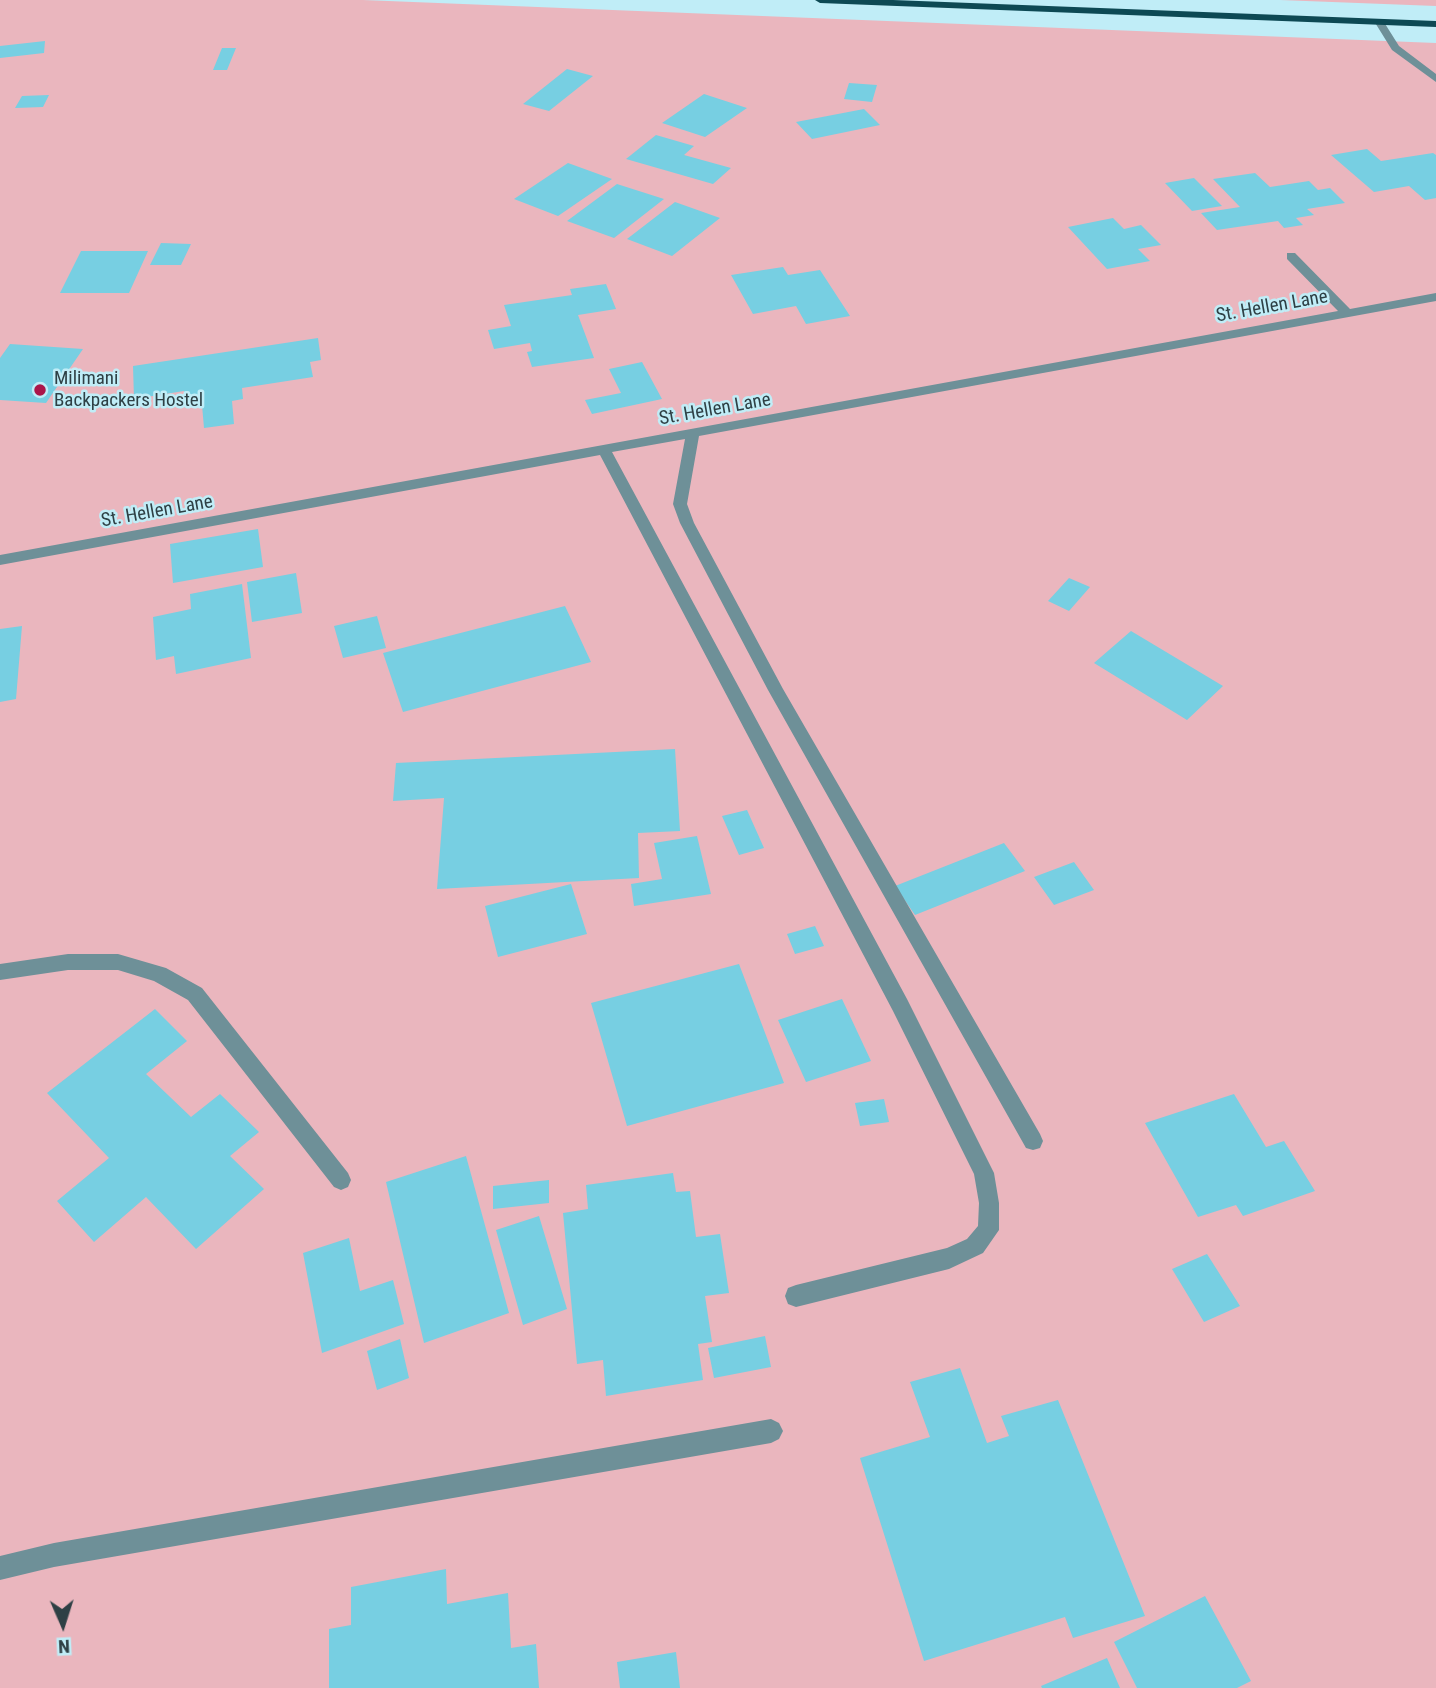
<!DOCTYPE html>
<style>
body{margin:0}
#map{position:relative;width:1436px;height:1688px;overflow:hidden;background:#c0edf7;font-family:"Roboto Condensed",sans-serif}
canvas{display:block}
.north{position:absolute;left:28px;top:1590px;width:70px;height:70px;-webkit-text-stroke:5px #c0edf7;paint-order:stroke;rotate:177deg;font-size:19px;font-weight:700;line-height:28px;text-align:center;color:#2e4045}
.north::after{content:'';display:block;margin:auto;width:24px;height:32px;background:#2e4045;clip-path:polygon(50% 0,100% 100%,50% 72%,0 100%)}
</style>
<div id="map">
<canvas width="1436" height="1688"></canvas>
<div class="north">N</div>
</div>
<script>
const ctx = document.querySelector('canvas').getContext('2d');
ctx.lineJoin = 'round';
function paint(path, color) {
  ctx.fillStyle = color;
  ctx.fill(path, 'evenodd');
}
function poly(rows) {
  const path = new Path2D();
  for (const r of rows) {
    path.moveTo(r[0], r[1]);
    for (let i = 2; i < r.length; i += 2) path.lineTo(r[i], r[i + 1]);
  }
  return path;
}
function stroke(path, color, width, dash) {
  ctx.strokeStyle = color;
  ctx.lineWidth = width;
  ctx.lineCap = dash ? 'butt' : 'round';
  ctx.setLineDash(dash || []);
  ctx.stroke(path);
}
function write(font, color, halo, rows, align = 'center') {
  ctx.font = font + ' "Roboto Condensed",sans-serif';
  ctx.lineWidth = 5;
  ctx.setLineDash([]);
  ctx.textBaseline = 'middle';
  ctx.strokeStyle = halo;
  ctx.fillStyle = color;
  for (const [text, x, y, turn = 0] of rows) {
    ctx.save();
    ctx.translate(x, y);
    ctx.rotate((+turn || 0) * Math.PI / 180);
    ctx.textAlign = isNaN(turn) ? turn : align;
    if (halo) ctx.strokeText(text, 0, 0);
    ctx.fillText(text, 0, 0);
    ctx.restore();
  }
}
paint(poly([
 [0,0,363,0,1436,43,1436,1688,0,1688],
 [1280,0,1436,0,1436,6]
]), '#eab6be');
paint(poly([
 [45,41,44,53,0,58,0,46],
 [222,48,236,48,227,70,213,70],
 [567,69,593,76,549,111,523,104],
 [849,83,877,85,872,102,844,99],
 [704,94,747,108,705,137,662,123],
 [49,95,43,107,15,108,22,96],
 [864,109,880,125,812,139,796,122],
 [656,135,694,146,684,155,731,168,713,184,626,159],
 [1367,149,1381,161,1433,153,1436,155,1436,198,1425,200,1409,186,1374,192,1331,155],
 [568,163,612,179,558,216,514,199],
 [1255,173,1270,187,1309,181,1318,190,1330,188,1345,203,1307,209,1314,215,1296,218,1303,225,1284,228,1278,221,1217,230,1201,213,1240,207,1213,179],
 [1194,178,1222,206,1192,211,1165,183],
 [617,184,664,199,614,238,567,221],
 [675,202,720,218,672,256,627,239],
 [1113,218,1124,229,1141,225,1161,245,1138,249,1150,261,1107,269,1068,227],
 [161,243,191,244,181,265,150,265],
 [81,251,148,251,129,293,60,293],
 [783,267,788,275,820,270,850,316,806,324,796,306,753,314,731,275],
 [606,284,616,309,578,315,594,358,532,367,527,352,532,351,530,343,494,349,488,330,511,326,504,305,572,295,570,289],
 [318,338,321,360,310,362,313,377,242,388,243,399,232,401,234,424,204,428,202,405,185,408,184,391,134,399,133,366],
 [10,344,83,349,46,403,0,400,0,358],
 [642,362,662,399,592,414,585,400,621,393,609,369],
 [258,529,263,567,173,583,170,544],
 [296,573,302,613,252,622,247,582],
 [1069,578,1090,587,1069,611,1048,601],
 [242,584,251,658,176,674,174,656,156,660,153,617,191,609,190,594],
 [565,606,591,662,403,712,383,653],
 [377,616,386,648,343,658,334,626],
 [22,626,16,699,0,702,0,629],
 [1131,631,1223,686,1187,720,1094,663],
 [675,749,680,831,638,833,639,878,437,889,444,798,393,801,396,763],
 [747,810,764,848,739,855,722,816],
 [697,836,711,894,634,906,631,884,662,879,654,843],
 [1004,843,1025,871,915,915,895,886],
 [1074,862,1094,890,1054,905,1034,877],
 [571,884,587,934,498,957,485,906],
 [815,926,824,946,795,954,787,934],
 [739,964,784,1083,627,1126,591,1003],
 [842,999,871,1061,806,1082,778,1020],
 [155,1009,187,1041,146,1074,191,1117,220,1094,259,1132,230,1156,264,1189,196,1249,146,1197,94,1242,57,1201,109,1158,47,1093],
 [1234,1094,1266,1147,1284,1141,1315,1191,1243,1216,1236,1205,1198,1217,1145,1123],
 [884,1099,889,1122,860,1126,855,1103],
 [466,1156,509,1313,424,1343,386,1182],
 [673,1173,676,1192,690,1191,696,1237,720,1234,729,1293,705,1296,712,1342,698,1344,703,1380,606,1396,603,1360,577,1364,563,1213,588,1209,586,1185],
 [549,1180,549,1203,493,1209,493,1186],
 [539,1216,567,1309,523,1325,496,1230],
 [349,1238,360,1291,393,1280,404,1324,322,1353,303,1253],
 [1207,1254,1240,1306,1204,1322,1172,1269],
 [765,1336,771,1367,714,1378,708,1348],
 [400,1339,409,1378,377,1390,367,1351],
 [960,1368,987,1443,1009,1436,1001,1416,1058,1400,1145,1616,1073,1638,1065,1617,924,1661,860,1458,930,1437,910,1382],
 [446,1569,447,1604,508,1593,511,1648,536,1644,539,1688,329,1688,329,1629,351,1625,351,1587],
 [1205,1596,1251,1681,1237,1688,1137,1688,1114,1642],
 [676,1652,680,1688,620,1688,617,1662],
 [1107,1658,1120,1688,1042,1688,1041,1686]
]), '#77cfe2');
paint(poly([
 [1376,19,1382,19,1399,46,1436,74,1436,82,1392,50,1374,21,1376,19],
 [1287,253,1295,253,1350,309,1436,293,1436,301,699,436,687,504,694,523,783,689,1040,1134,1043,1141,1040,1148,1033,1150,1026,1148,768,690,680,523,673,504,685,439,612,452,907,999,994,1173,999,1203,999,1230,983,1253,949,1269,796,1307,788,1304,785,1296,788,1288,796,1285,947,1248,967,1239,978,1226,979,1203,974,1174,893,1011,600,455,0,565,0,555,1338,311,1287,259,1287,253],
 [68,954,118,954,166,968,202,988,348,1173,351,1180,348,1187,341,1190,334,1187,188,1000,154,981,118,970,68,970,0,980,0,964,68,954],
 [771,1419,779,1423,783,1431,779,1439,771,1443,54,1567,0,1580,0,1556,54,1543,771,1419]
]), '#6e9098');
paint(poly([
 [815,0,893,0,1436,21,1436,27,820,3,815,0]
]), '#0d4954');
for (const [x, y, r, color] of [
 [40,390,7,"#aa164a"]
]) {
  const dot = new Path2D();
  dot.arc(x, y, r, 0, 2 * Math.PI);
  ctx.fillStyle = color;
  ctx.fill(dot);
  stroke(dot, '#c0edf7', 2.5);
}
write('19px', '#2e4045', '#c0edf7', [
 ["St. Hellen Lane",1272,307,-10],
 ["St. Hellen Lane",715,410,-10],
 ["St. Hellen Lane",157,512,-10]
]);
write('19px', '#2e4045', '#c0edf7', [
 ["Milimani",54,379],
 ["Backpackers Hostel",54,401]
], 'left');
</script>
